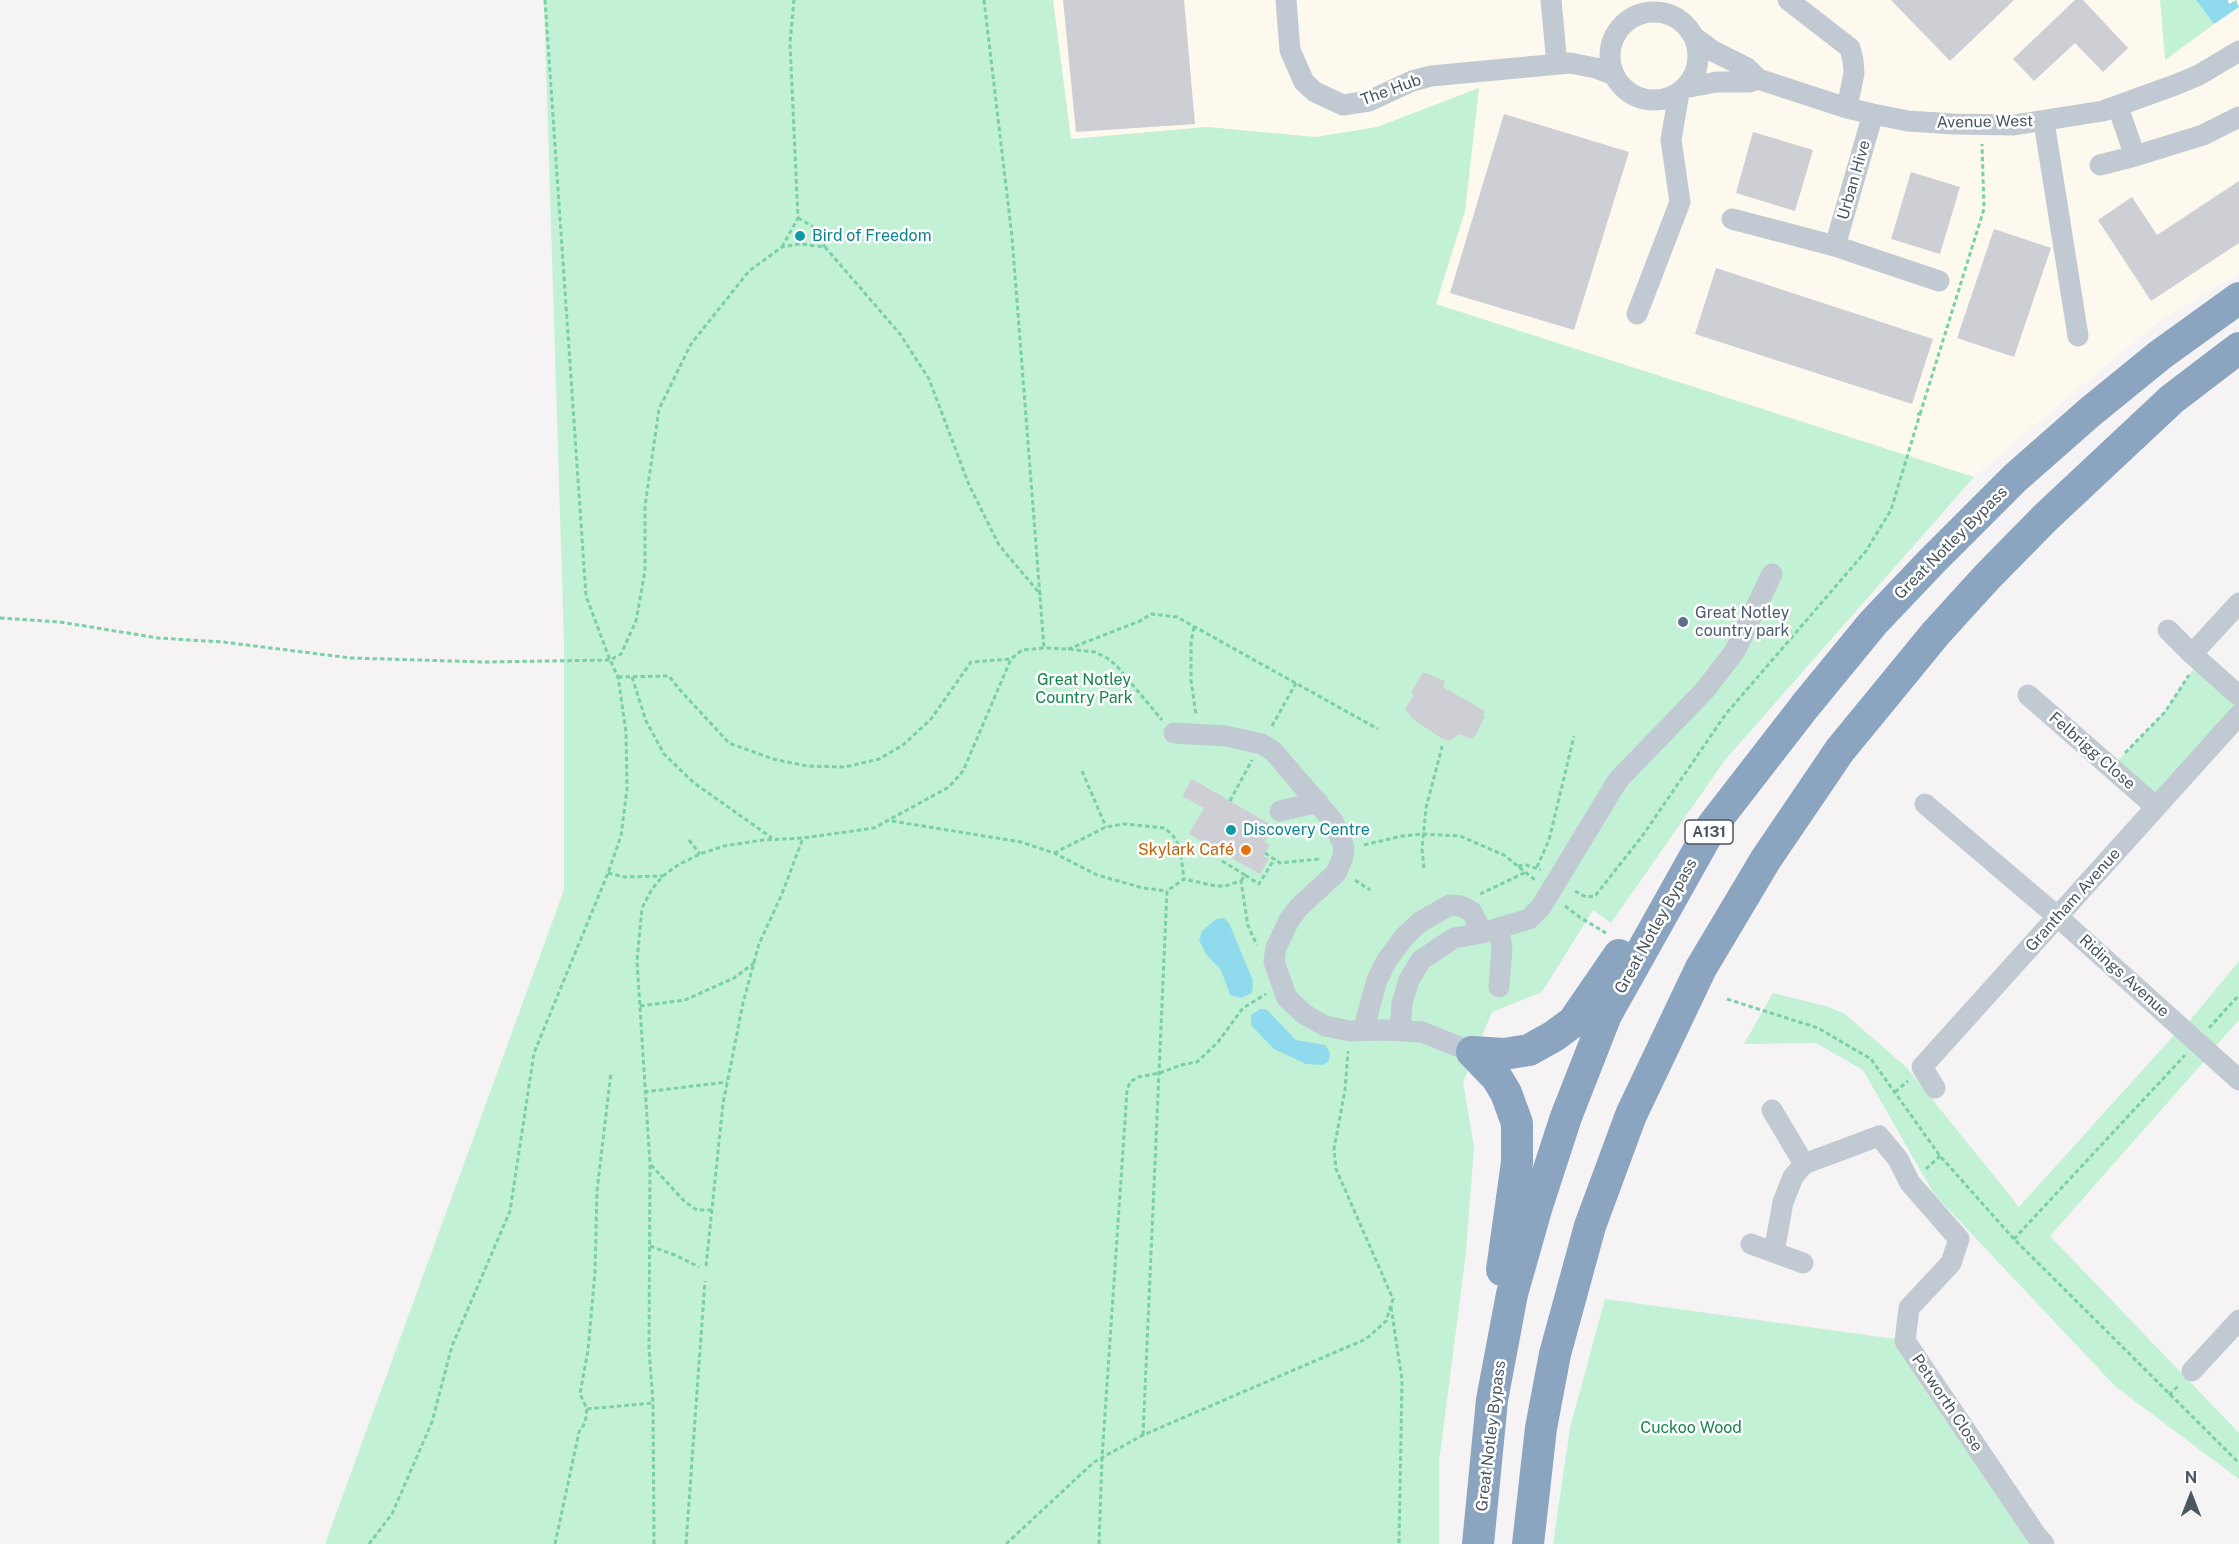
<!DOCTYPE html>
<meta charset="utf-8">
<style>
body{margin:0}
#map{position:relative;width:2239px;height:1544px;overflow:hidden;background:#f5f3f3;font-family:"Public Sans",sans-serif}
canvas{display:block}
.north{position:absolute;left:2161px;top:1466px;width:60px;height:60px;-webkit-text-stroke:4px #fff;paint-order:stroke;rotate:0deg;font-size:16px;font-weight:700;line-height:24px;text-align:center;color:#4a5661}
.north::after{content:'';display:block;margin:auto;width:21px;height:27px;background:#4a5661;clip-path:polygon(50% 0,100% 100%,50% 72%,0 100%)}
</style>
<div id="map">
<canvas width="2239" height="1544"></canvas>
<div class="north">N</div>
</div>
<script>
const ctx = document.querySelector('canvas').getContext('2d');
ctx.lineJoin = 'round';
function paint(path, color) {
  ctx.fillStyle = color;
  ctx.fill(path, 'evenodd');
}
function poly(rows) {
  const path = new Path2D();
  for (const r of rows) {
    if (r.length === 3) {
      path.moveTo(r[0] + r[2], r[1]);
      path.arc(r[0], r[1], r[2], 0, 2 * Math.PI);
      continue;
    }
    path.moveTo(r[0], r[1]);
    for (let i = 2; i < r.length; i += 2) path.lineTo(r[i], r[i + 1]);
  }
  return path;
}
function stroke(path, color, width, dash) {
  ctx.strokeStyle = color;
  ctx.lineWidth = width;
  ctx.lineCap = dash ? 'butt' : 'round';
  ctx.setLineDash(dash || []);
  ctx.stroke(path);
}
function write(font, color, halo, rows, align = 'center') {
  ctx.font = font + ' "Public Sans",sans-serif';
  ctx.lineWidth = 5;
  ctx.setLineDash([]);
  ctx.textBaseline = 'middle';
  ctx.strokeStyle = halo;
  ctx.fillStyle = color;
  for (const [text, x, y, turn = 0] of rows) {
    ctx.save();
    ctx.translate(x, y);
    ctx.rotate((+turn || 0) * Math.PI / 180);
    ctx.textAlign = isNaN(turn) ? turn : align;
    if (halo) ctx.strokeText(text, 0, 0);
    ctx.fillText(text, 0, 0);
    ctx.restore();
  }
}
paint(poly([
 [1053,0,2239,0,2239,273,2154,325,1974,477,1436,304,1465,211,1479,88,1377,127,1316,137,1207,127,1070,139]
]), '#fdf9ef');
paint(poly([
 [544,0,1053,0,1071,139,1207,127,1316,137,1377,127,1479,88,1465,211,1436,304,1974,477,1725,760,1611,923,1593,910,1542,992,1492,1012,1463,1082,1474,1147,1466,1252,1439,1462,1439,1544,325,1544,564,890,564,642],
 [2160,0,2196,0,2214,24,2165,60],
 [2200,659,2239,696,2239,715,2156,807,2111,768,2165,712],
 [2239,961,2239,1020,2214,1048,2187,1024],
 [1773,993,1826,1006,1845,1014,1907,1068,2019,1207,2177,1032,2206,1059,2050,1236,2239,1433,2239,1479,2116,1387,1934,1194,1863,1070,1816,1043,1744,1044],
 [1605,1299,1903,1340,2034,1544,1553,1544,1570,1428]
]), '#c3f1d5');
paint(poly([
 [2196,0,2228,0,2229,4,2236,0,2239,7,2214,24],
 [1224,918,1229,923,1253,981,1252,993,1241,998,1230,995,1221,970,1206,954,1199,940,1202,931,1216,919],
 [1260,1009,1266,1009,1296,1040,1325,1045,1330,1053,1329,1061,1323,1065,1306,1064,1274,1049,1251,1025,1251,1015]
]), '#90daee');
paint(poly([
 [1063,0,1184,0,1195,124,1076,132],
 [1891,0,2014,0,1950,61],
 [2075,0,2083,0,2128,48,2103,72,2075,43,2034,81,2013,59],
 [1504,114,1629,152,1574,330,1450,293],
 [1753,132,1813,150,1795,211,1736,193],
 [1911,172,1960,187,1940,254,1891,239],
 [2239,181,2239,243,2151,301,2098,220,2132,197,2157,235],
 [1994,229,2051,248,2014,357,1957,338],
 [1716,268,1933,339,1912,404,1695,334],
 [1423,672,1445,681,1443,687,1485,711,1483,715,1485,716,1476,735,1471,739,1460,734,1449,741,1441,738,1414,720,1405,709,1414,695,1411,693],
 [1192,779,1273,826,1264,842,1270,845,1263,856,1269,859,1260,874,1189,834,1204,808,1182,796]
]), '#cdcfd5');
stroke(poly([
 [984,0,1012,237,1044,648],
 [798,218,812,226,825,247],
 [782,247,798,218,790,43,794,0],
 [1920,414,1984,209,1982,144],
 [0,618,60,622,158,638,223,642,351,658,485,662,610,660,621,654,636,621,645,571,645,506,659,409,691,344,749,271,782,247,800,244,825,247,900,334,929,379,969,485,999,545,1041,595],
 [1194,627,1191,643,1191,680,1196,715],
 [1068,649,1140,621,1151,614,1177,617,1378,729],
 [618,677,669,676,679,689,729,743,773,759,807,766,845,767,879,759,903,745,931,719,971,662,1011,659],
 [632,677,646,721,664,754,694,783,772,838],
 [1272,726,1296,683],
 [2125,753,2165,712,2189,675],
 [1082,771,1106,827],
 [1230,801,1252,760],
 [892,821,1021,842,1054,853,1097,875,1143,888,1167,891],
 [689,840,700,854],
 [1364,845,1402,836,1423,834,1460,836,1504,855,1535,880],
 [1054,853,1106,827,1125,824,1165,828,1174,837,1180,848,1184,879],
 [1265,853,1280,863,1320,859],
 [1222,861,1245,875],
 [1518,866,1526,865,1541,870],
 [1537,867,1549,840,1574,736],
 [1424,868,1422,849,1426,808,1443,743],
 [608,873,625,877,663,876],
 [1355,880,1370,890],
 [1241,881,1245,875,1259,884,1275,858],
 [1575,891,1586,897,1595,896,1643,835,1725,715,1866,551,1891,510,1920,414,1917,414],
 [1480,894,1526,872],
 [1565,906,1581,918,1606,933],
 [1727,999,1818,1028,1871,1059,1940,1156,2014,1239,2239,1463],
 [640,1006,685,1000,734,978,754,963],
 [2209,1028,2239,995],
 [644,1092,727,1082],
 [1895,1092,1908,1081],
 [651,1165,685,1202,697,1210,712,1210],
 [1926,1169,1940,1156],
 [2014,1239,2185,1055],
 [650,1246,675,1255,699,1267],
 [706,1266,723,1104,743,1003,759,944,782,894,803,838],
 [1391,1307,1402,1380,1399,1544],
 [2169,1395,2178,1386],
 [587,1409,653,1403],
 [1143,1435,1167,891,1184,879,1216,886,1225,886,1241,881,1248,926,1257,945],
 [369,1544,392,1514,432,1422,452,1346,510,1211,534,1053,608,873,621,836,627,789,626,732,618,677,610,660,586,596,545,0],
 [555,1544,579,1432,585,1423,587,1409,580,1394,588,1350,595,1272,597,1191,611,1072],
 [654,1544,653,1403,649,1349,650,1164,637,961,642,908,652,889,663,876,678,865,700,854,724,846,763,840,803,838,874,828,949,787,963,771,1011,659,1022,650,1044,648,1068,649,1095,652,1107,658,1116,665,1162,720],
 [686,1544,705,1281],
 [1006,1544,1094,1462,1143,1435,1366,1339,1386,1321,1393,1299,1336,1169,1334,1149,1345,1090,1348,1051],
 [1099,1544,1102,1458,1127,1091,1130,1082,1138,1077,1160,1073,1181,1065,1197,1062,1218,1042,1243,1008,1266,994]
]), '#7ad0a6', 3, [4.5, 3]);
stroke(poly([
 [1286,0,1290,50,1304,82,1315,92,1343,105,1369,101,1412,81,1431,76,1570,63,1596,68,1614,75],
 [1551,0,1557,64],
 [1788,0,1850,48,1853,60,1854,73,1847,108],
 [1654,56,44],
 [1694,37,1713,51,1747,68,1758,79,1847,108,1873,114,1908,121,1954,124,2014,125,2103,111,2175,85,2199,75,2239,51],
 [1684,88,1717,82,1749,82,1758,79],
 [2118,107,2135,156,2203,135,2239,117],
 [2044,122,2078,336],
 [2100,165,2135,156],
 [1732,219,1835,246,1939,281],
 [1835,246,1873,114],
 [1637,314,1680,202,1671,140,1679,93],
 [2239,603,2192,654,2239,696],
 [2168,630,2192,654],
 [2028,695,2156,807],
 [1174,733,1226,736,1262,744,1273,751,1333,821,1344,847,1343,857,1336,873,1299,907,1289,920,1276,948,1274,962,1287,998,1304,1014,1325,1026,1350,1031,1384,1030,1422,1032,1472,1052],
 [1925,804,2058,917,2239,1080],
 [1280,811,1318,802],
 [1498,928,1502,948,1499,987],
 [1363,1031,1377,980,1387,960,1405,936,1420,922,1450,905,1461,906,1472,912,1482,933],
 [1400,1031,1402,1003,1409,980,1421,960,1454,938,1482,933,1529,919,1541,907,1618,780,1705,690,1735,651,1772,574],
 [1935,1088,1922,1067,2239,715],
 [1772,1110,1804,1164],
 [1751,1244,1803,1263],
 [1774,1252,1783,1202,1793,1177,1804,1164,1879,1136,1898,1159,1910,1183,1959,1239,1951,1263,1909,1308,1905,1341,2036,1535,2044,1544],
 [2192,1371,2239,1320]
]), '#c1cad2', 21);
stroke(poly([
 [1472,1052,1497,1078,1506,1093,1517,1123,1517,1162,1502,1270],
 [1472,1052,1504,1054,1529,1050,1554,1036,1573,1022,1619,955],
 [1478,1544,1492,1400,1512,1294,1537,1206,1566,1117,1606,1015,1712,826,1805,706,1873,623,1931,562,2015,478,2090,412,2160,355,2239,298],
 [1528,1544,1541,1428,1555,1354,1590,1226,1631,1115,1701,968,1766,859,1840,750,1936,633,1987,577,2046,517,2172,399,2239,348]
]), '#8ba5c1', 32);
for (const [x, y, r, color] of [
 [800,236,6,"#0f9aa8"],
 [1683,622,6,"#5c6f8a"],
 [1231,830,6,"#0f9aa8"],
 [1246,850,6,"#e8710a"]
]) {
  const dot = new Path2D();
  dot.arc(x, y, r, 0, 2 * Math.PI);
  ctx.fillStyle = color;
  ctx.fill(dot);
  stroke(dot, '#fff', 2);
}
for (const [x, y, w] of [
 [1709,832,48]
]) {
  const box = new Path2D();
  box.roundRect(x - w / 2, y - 12, w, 24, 4.5);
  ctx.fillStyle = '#fff';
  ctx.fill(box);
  stroke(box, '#4a5661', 1.5);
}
write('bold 15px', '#4a5661', null, [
 ["A131",1709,832]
]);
write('16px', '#4a5661', '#fff', [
 ["The Hub",1391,90,-20],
 ["Avenue West",1985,122,-1],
 ["Urban Hive",1854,180,-74],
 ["Great Notley Bypass",1951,543,-45],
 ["Felbrigg Close",2092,751,41],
 ["Grantham Avenue",2073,900,-48],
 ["Great Notley Bypass",1656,926,-61],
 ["Ridings Avenue",2124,976,42],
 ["Petworth Close",1947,1403,56],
 ["Great Notley Bypass",1491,1436,-83]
]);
write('16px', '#0d838f', '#fff', [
 ["Bird of Freedom",812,236],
 ["Discovery Centre",1243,830]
], 'left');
write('16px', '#4e5e75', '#fff', [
 ["Great Notley",1695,613],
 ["country park",1695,631]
], 'left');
write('16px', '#17864f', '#fff', [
 ["Great Notley",1084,680],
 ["Country Park",1084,698],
 ["Cuckoo Wood",1691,1428]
]);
write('16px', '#c56008', '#fff', [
 ["Skylark Café",1234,850]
], 'right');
</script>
